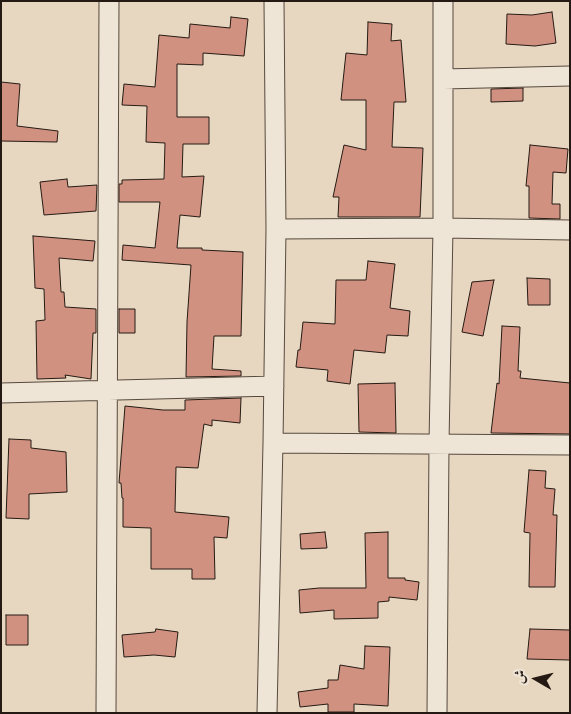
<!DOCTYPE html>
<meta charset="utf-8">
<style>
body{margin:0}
#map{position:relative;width:571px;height:714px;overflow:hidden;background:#e7d7c0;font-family:Vollkorn,Amiri,serif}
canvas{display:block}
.frame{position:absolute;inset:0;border:2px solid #251a13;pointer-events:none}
.north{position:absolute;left:511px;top:654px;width:50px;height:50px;-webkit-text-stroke:4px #efe5d6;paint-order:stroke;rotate:278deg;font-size:14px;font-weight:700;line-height:20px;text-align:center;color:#251a13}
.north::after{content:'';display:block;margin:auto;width:18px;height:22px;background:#251a13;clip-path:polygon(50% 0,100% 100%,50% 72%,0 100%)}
</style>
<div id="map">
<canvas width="571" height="714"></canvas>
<div class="frame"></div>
<div class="north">ش</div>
</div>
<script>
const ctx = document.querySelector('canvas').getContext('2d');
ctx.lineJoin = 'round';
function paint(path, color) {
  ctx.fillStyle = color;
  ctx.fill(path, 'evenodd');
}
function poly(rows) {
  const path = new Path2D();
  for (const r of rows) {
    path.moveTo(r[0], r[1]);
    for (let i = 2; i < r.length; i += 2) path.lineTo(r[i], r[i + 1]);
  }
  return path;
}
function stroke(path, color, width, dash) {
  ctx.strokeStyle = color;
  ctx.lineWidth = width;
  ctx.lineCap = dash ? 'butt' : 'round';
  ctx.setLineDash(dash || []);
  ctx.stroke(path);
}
const building = poly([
 [552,12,556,43,535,46,506,44,507,14,532,15,552,12],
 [231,17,248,19,244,56,203,53,203,65,177,64,177,117,209,117,209,144,183,144,182,177,204,176,200,217,180,215,177,248,202,248,202,250,243,252,241,336,214,336,212,369,241,371,241,376,186,377,187,322,191,265,122,260,123,245,155,248,160,202,119,202,119,184,122,184,122,180,164,179,165,143,146,142,147,106,122,105,124,84,155,87,159,35,189,38,190,24,230,28,231,17],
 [368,22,392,24,391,41,401,40,406,102,394,102,392,147,423,148,420,217,338,217,339,197,333,197,344,145,366,150,366,100,341,100,346,53,367,55,368,22],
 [1,82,20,84,17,126,58,131,57,142,1,141,1,82],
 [523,88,523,101,491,102,491,89,523,88],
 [530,145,568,149,566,173,553,172,552,204,560,204,560,219,529,218,529,186,526,186,530,145],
 [67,179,68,187,97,185,96,211,44,215,40,182,67,179],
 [33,236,95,241,93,261,59,258,61,292,64,292,65,307,96,309,96,333,93,333,91,379,65,375,66,378,37,379,36,321,45,320,44,289,35,288,33,236],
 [368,261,395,264,390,308,410,311,408,336,387,335,385,353,354,350,350,384,327,381,328,370,296,367,298,350,300,350,303,322,335,324,336,280,366,280,368,261],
 [527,278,550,279,550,305,528,305,527,278],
 [494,280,483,336,462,332,472,282,494,280],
 [119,309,135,309,135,333,119,333,119,309],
 [502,326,520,327,518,371,521,371,520,378,570,383,570,434,491,433,497,383,499,384,502,326],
 [395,383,396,433,359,432,358,384,395,383],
 [241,398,240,423,212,420,212,426,204,424,198,468,176,467,175,512,229,517,227,538,214,537,215,579,192,579,192,569,151,569,151,528,123,527,123,498,122,498,121,483,119,483,125,406,163,410,185,410,185,400,241,398],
 [9,439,31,440,31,448,66,452,67,492,29,494,29,519,6,518,9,439],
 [529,470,546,471,545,488,555,489,553,515,557,515,555,587,529,587,530,533,524,532,529,470],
 [325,532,327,548,301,549,300,534,325,532],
 [388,532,388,578,405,578,405,580,419,582,417,600,389,597,389,601,378,602,378,618,334,619,334,610,300,613,299,590,319,588,366,588,365,533,388,532],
 [6,615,28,615,28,645,6,645,6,615],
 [156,629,178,632,175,657,154,655,124,657,122,635,155,632,156,629],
 [530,629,570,630,570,660,527,659,530,629],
 [365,646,390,647,388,706,354,704,354,712,328,712,328,704,300,707,298,692,328,688,328,680,338,680,340,665,364,669,365,646]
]);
paint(building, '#d19181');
stroke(building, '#251a13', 1);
const minor = poly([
 [443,79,570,76],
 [276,229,443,228,570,230],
 [1,393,274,386],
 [273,443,570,445],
 [106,713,109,1],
 [267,713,273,443,276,229,274,1],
 [437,713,439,443,443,228,443,1]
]);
stroke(minor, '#56493e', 21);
stroke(minor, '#efe5d6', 19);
</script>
